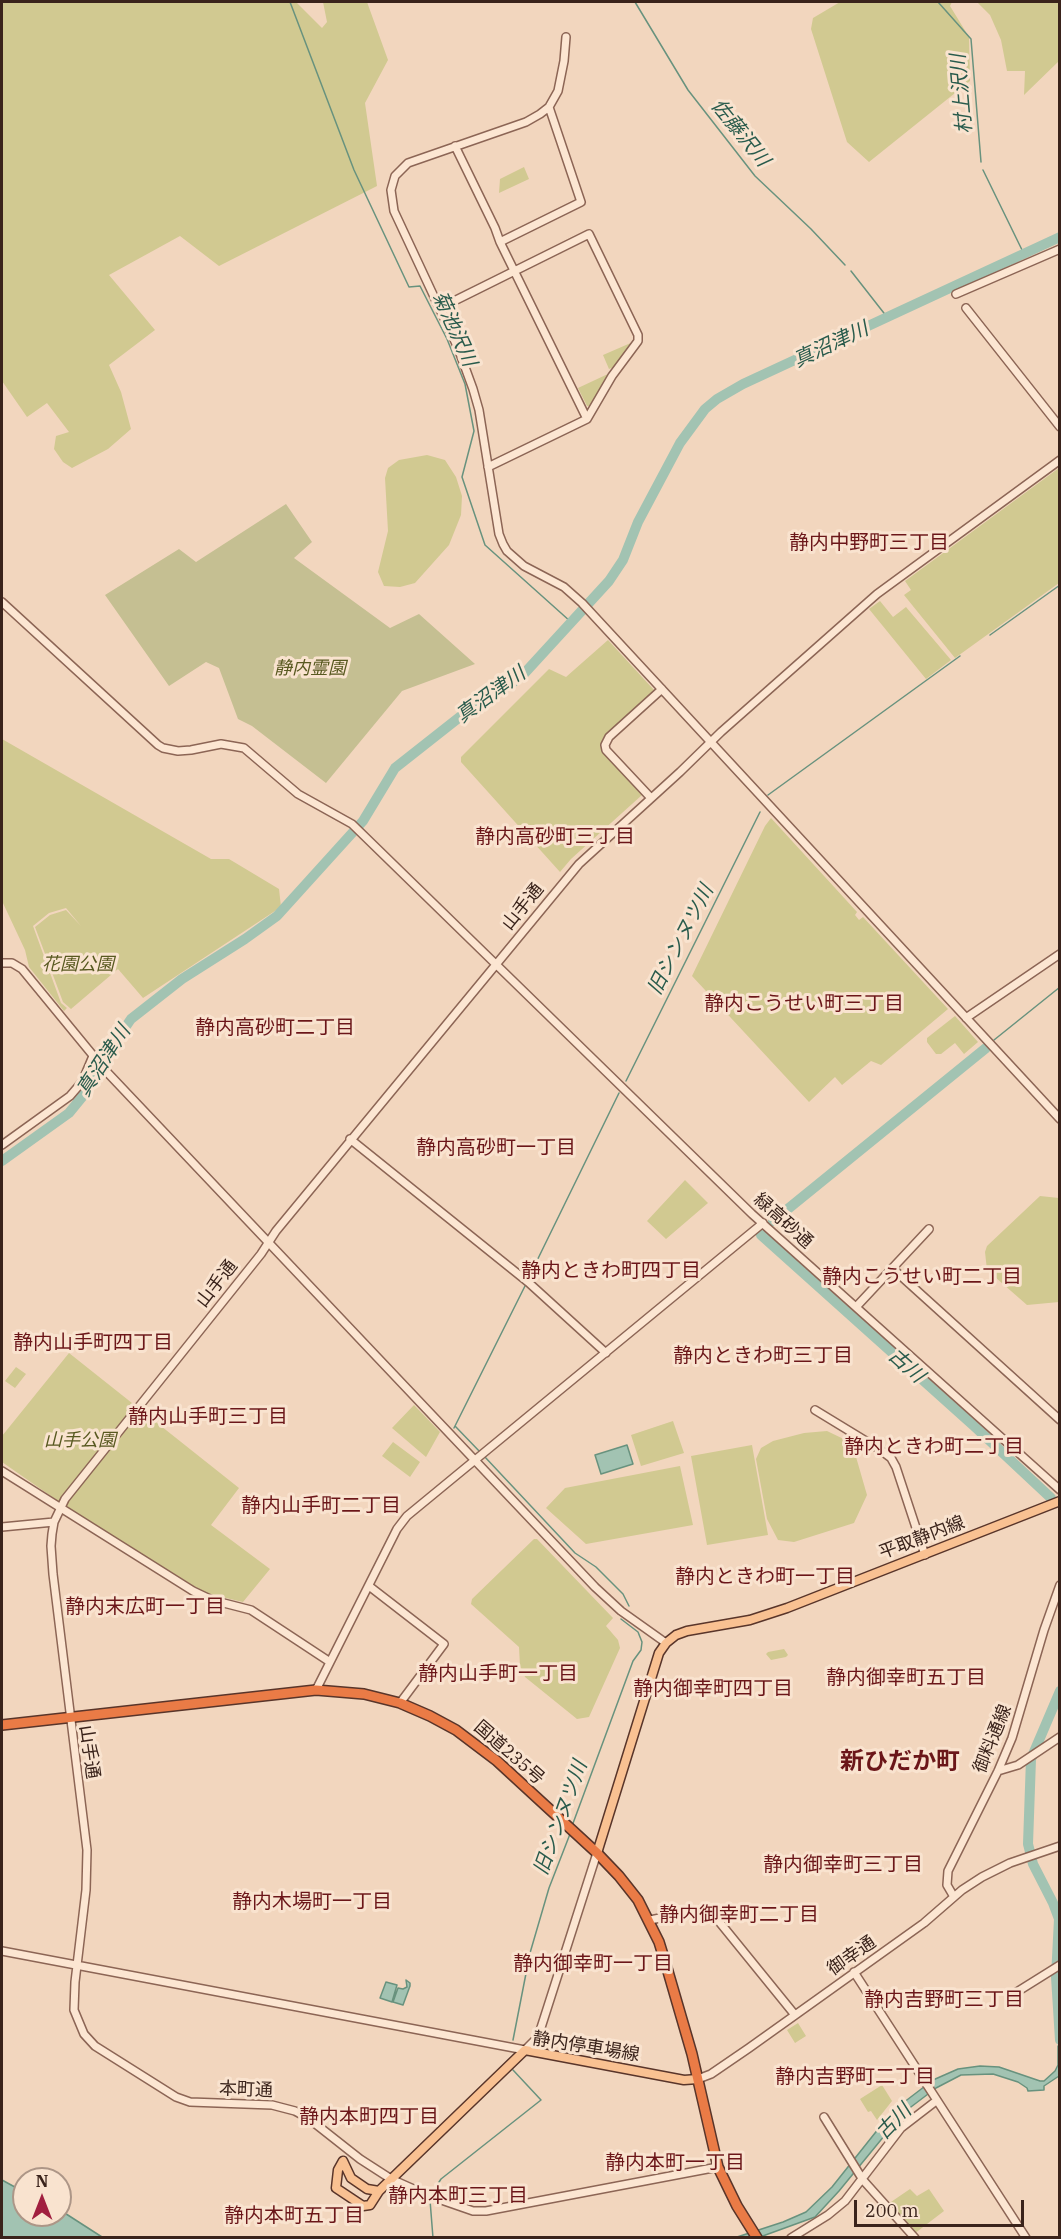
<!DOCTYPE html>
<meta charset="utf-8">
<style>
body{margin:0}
#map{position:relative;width:1061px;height:2239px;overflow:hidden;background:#f2d6be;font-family:"IBM Plex Serif",serif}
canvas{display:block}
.frame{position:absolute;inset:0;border:3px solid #3a231b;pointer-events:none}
.north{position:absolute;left:12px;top:2167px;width:60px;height:60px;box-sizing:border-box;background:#f9e3cf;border:2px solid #ad9687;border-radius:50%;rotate:0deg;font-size:16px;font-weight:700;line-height:24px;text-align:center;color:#3a231b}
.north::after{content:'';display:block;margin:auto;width:21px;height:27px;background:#a11f3f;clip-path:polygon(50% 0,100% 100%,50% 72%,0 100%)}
.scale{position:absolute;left:854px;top:2200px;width:170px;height:27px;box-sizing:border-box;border:3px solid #3a231b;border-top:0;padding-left:8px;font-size:18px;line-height:21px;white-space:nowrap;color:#3a231b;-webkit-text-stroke:4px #f9e3cf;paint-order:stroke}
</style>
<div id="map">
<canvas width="1061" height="2239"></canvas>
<div class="frame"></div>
<div class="north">N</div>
<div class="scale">200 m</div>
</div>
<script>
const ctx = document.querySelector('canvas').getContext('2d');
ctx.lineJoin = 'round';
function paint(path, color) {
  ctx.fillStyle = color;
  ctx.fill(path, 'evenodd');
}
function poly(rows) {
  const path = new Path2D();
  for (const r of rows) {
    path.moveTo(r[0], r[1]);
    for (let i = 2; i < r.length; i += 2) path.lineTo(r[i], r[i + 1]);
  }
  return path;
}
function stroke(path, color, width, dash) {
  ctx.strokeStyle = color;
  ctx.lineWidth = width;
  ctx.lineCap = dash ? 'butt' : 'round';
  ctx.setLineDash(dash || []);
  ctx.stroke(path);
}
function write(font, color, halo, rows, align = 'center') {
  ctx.font = font + ' "IBM Plex Serif","Noto Sans JP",serif';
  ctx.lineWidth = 6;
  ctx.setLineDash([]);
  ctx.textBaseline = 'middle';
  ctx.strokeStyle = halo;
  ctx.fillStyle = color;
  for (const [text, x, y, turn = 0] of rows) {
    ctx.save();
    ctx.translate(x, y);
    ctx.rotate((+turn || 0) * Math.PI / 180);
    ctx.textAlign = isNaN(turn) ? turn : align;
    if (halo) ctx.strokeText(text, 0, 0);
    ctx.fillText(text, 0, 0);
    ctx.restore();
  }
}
paint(poly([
 [2,2,296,2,322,28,327,22,323,2,367,2,388,60,365,103,377,186,219,266,180,236,109,275,155,330,109,365,121,392,131,429,108,449,72,468,63,462,54,449,56,436,69,432,47,403,27,417,2,381],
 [840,2,952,2,950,6,969,37,970,81,869,162,847,142,811,29,813,18],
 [977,2,1059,2,1059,61,1024,95,1025,71,1007,71,1001,40,990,15],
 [524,167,529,179,499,193,500,179],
 [633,342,614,367,609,369,603,355],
 [610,373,590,406,587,406,578,388],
 [427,455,445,460,456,477,462,496,461,515,449,545,415,583,400,587,384,586,378,572,388,531,385,478,388,468,399,460],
 [1059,468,1059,583,955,658,904,595,911,590,905,581],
 [880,601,893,617,906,607,951,660,926,679,869,609],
 [608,640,654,690,603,738,602,749,642,795,571,859,560,872,461,762,461,757,549,669,566,677],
 [2,739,211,859,229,859,279,889,281,907,143,998,118,969,71,1009,63,1002,35,927,50,915,66,910,81,926,66,908,49,913,33,926,61,1003,67,1008,64,1011,29,967,25,950,2,901],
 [771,818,857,912,855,915,859,920,863,917,948,1009,881,1065,871,1061,842,1085,835,1077,809,1102,692,976,765,826],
 [955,1016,978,1042,964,1054,955,1043,941,1054,936,1054,927,1042,927,1038],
 [685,1180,708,1203,666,1239,647,1221],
 [1040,1196,1059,1198,1059,1302,1027,1305,987,1270,985,1252,987,1246],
 [69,1353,239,1488,211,1525,270,1569,243,1602,205,1593,68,1508,2,1462,2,1436],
 [16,1367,26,1374,15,1388,5,1381],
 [414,1405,440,1432,426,1457,392,1428],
 [673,1421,684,1453,641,1466,631,1435],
 [827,1431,852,1443,867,1495,854,1523,794,1542,778,1540,767,1519,756,1459,761,1448,773,1441,804,1433],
 [393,1442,420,1462,410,1477,382,1456],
 [752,1445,768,1535,707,1545,691,1456],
 [680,1466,693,1525,586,1544,546,1508,565,1488],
 [534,1539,537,1539,613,1618,606,1626,618,1640,620,1648,589,1717,577,1719,525,1677,520,1666,519,1647,471,1604,472,1599],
 [784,1649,788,1655,786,1657,771,1660,766,1654,768,1652],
 [798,2023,806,2036,795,2043,787,2030],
 [882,2085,892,2101,877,2120,871,2111,868,2112,860,2099],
 [910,2189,917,2196,929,2189,944,2211,914,2234,888,2204]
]), '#d1c991');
paint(poly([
 [286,504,312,542,294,558,390,628,419,614,475,664,402,691,326,783,252,726,238,719,219,668,206,662,169,686,105,595,179,549,196,562]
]), '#c5bf92');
const water = poly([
 [627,1445,633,1464,601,1474,595,1455,627,1445],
 [406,1980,410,1983,410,1986,403,2005,393,2002,398,1988,403,1989,407,1987,406,1980],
 [386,1982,397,1985,392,2002,380,1998,386,1982],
 [1058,2046,1059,2046,1059,2076,1044,2086,1044,2090,1028,2091,1027,2088,1018,2082,993,2074,961,2075,936,2088,903,2113,839,2191,815,2217,760,2237,734,2238,783,2222,806,2212,832,2187,879,2128,899,2106,933,2080,958,2069,980,2066,999,2067,1040,2081,1044,2081,1055,2071,1058,2065,1058,2046],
 [2,2180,24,2192,24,2215,60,2215,60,2210,102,2237,2,2237,2,2180]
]);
paint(water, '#a2c3b2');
stroke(water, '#68927e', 1.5);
stroke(poly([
 [290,2,354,170,409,287,420,286,447,339,465,384,474,431,462,477,485,545,571,622],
 [635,2,688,90,755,176,811,229,845,265],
 [938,2,971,39,981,162],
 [983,170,1024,254],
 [851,271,887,317],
 [990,635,1060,585],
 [768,795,960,656],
 [994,1040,1060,987],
 [626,1081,760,812],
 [528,1279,619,1093],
 [455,1426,481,1453],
 [454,1428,526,1284],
 [484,1456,575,1553,596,1567,623,1594,629,1606],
 [572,1826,633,1661,641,1650,642,1642,638,1632,621,1619],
 [513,2040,530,1953,549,1888,570,1834],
 [432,2193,441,2179,541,2100,513,2070],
 [430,2200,433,2238]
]), '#68927e', 1.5);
stroke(poly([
 [2,1161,69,1113,87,1091,105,1057,131,1019,182,979,245,939,277,916,363,821,395,768,461,716,521,677,609,581,623,560,638,522,680,443,705,409,717,399,743,384,1060,237],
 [773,1221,986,1048],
 [761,1235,974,1426,1051,1498],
 [1060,1691,1031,1759,1028,1844,1033,1864,1053,1903,1059,1919,1056,1977,1060,2040]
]), '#a2c3b2', 10);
const minor = poly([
 [566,37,564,61,558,91,549,107,540,114,526,122,408,163,395,176,391,190,394,211,458,348,473,389,479,410,499,534,503,544,507,551,524,566,564,587,582,603,1060,1119],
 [549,107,581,202,500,242,587,419],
 [455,146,495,228,500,242],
 [956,294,1060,249],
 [440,308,589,234,638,335,638,341,612,376,587,419,488,467],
 [966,308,1060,427],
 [2,602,158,745,163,748,178,751,191,750,221,744,244,748,298,794,352,824,752,1214,1060,1490],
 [651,798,606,750,605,745,609,737,662,689],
 [2,963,12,963,22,969,105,1070,595,1587,621,1611,666,1643],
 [966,1018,1060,954],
 [350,1139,528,1282,606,1353],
 [2,1145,70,1096,82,1082,93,1056],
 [892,1268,1060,1420],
 [856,1307,929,1229],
 [815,1410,879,1449,891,1458,896,1467,925,1555],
 [2,1471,193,1591,212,1600,251,1610,330,1662],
 [2,1527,54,1522],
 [369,1586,444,1644,400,1703],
 [316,1690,397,1529,407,1516,763,1223],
 [998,1771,1018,1765,1060,1737],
 [954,1897,947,1885,948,1871,998,1771,1012,1738,1044,1630,1060,1585],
 [650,1920,690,1912,700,1913,717,1919,795,2015],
 [2,1951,525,2050,538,2037,597,1853],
 [854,1972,1026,2238],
 [1012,1995,1060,1965],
 [698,2079,711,2074,749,2048,924,1923,962,1890,982,1877,1010,1863,1060,1846],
 [824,2117,863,2180,915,2238],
 [718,2167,486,2211,473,2211,427,2195,391,2179,360,2159,308,2118,295,2111,272,2105,190,2102,176,2097,95,2046,84,2034,74,2010,75,1982,86,1890,87,1850,53,1574,51,1546,52,1534,54,1522,65,1499,261,1254,276,1231,579,864,680,772,721,732,877,594,1060,460],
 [791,2238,828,2215,845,2201,901,2128,936,2101]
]);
const major = poly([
 [597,1853,659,1653,666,1643,676,1635,687,1631,750,1620,787,1608,1060,1501],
 [379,2191,367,2189,351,2178,343,2161,338,2170,336,2188,363,2206,370,2205,379,2191,525,2050,684,2080,698,2079]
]);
const highway = poly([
 [2,1725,316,1690,364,1694,400,1703,430,1716,456,1730,497,1761,597,1853,619,1876,638,1900,659,1942,667,1968,692,2054,718,2167,737,2206,757,2238]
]);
stroke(minor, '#8c6555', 10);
stroke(major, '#59352a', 11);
stroke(highway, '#59352a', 12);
stroke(minor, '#fce6d2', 7);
stroke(major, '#f9c192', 8);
stroke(highway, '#ea7b46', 9);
write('italic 18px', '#585920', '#f9e3cf', [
 ["静内霊園",310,669],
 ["花園公園",78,965],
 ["山手公園",80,1441]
]);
write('18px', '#3a231b', '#f9e3cf', [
 ["山手通",523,907,-51],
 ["緑高砂通",783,1221,42],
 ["山手通",217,1284,-52],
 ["平取静内線",922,1538,-21],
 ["御料通線",993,1739,-68],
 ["山手通",89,1752,82],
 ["国道235号",509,1753,41],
 ["御幸通",852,1956,-35],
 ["静内停車場線",586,2047,9],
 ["本町通",246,2090,2]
]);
write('italic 20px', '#295b4c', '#f9e3cf', [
 ["村上沢川",962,94,-95],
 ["佐藤沢川",740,133,51],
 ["菊池沢川",454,329,66],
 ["真沼津川",831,345,-25],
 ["真沼津川",491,695,-36],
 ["旧シンヌツ川",681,940,-63],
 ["真沼津川",104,1061,-57],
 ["古川",906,1366,42],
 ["旧シンヌツ川",561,1818,-70],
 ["古川",894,2122,-46]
]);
write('20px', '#6b1619', '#f9e3cf', [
 ["静内中野町三丁目",869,543],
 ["静内高砂町三丁目",555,837],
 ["静内こうせい町三丁目",804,1004],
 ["静内高砂町二丁目",275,1028],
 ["静内高砂町一丁目",496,1148],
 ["静内ときわ町四丁目",611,1271],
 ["静内こうせい町二丁目",922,1277],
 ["静内山手町四丁目",93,1343],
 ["静内ときわ町三丁目",763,1356],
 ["静内山手町三丁目",208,1417],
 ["静内ときわ町二丁目",934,1447],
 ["静内山手町二丁目",321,1506],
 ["静内ときわ町一丁目",765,1577],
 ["静内末広町一丁目",145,1607],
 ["静内山手町一丁目",498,1674],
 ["静内御幸町五丁目",906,1678],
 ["静内御幸町四丁目",713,1689],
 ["静内御幸町三丁目",843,1865],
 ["静内木場町一丁目",312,1902],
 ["静内御幸町二丁目",739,1915],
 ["静内御幸町一丁目",593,1964],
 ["静内吉野町三丁目",944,2000],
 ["静内吉野町二丁目",855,2077],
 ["静内本町四丁目",369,2117],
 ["静内本町一丁目",675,2163],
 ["静内本町三丁目",458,2196],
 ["静内本町五丁目",294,2216]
]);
write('bold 24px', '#6b1619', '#f9e3cf', [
 ["新ひだか町",900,1762]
]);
</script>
